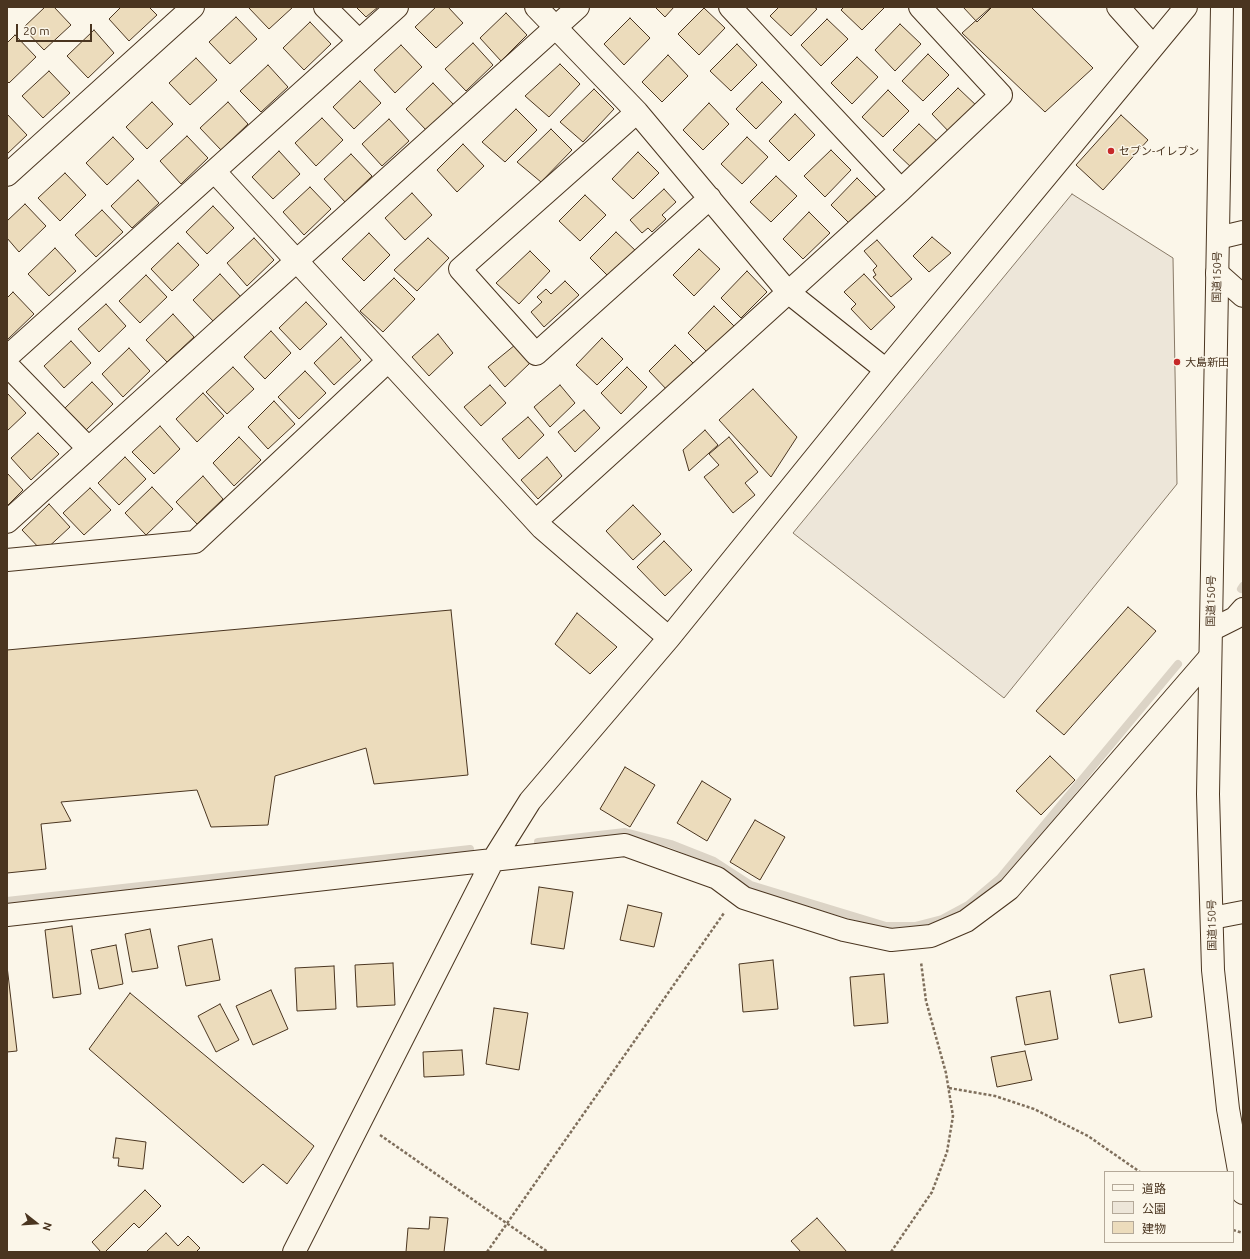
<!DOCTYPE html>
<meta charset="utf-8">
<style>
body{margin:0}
#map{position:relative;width:1250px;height:1259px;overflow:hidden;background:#fbf6e9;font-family:Ubuntu,"Noto Sans JP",sans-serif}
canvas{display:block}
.frame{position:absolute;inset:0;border:8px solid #4a3520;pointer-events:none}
.legend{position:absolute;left:1104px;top:1171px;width:130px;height:72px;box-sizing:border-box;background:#fbf6e9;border:1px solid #b4a999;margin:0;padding:5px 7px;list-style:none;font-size:12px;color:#4a3520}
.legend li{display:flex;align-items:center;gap:8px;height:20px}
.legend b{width:20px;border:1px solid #b4a999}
.north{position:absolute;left:16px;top:1203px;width:40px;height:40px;-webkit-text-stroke:3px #fbf6e9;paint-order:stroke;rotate:107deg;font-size:11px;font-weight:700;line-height:16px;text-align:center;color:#4a3520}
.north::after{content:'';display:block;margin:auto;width:14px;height:18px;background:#4a3520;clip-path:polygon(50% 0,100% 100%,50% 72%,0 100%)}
.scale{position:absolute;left:16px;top:24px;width:76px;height:18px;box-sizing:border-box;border:2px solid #4a3520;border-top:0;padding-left:5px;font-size:12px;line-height:14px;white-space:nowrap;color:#4a3520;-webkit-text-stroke:3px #fbf6e9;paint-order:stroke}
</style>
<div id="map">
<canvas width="1250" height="1259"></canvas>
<div class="frame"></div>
<ul class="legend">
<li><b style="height:5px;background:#fbf6e9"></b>道路</li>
<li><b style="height:11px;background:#ede6d9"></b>公園</li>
<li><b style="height:11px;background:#ecdcbc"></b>建物</li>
</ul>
<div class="north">N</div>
<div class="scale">20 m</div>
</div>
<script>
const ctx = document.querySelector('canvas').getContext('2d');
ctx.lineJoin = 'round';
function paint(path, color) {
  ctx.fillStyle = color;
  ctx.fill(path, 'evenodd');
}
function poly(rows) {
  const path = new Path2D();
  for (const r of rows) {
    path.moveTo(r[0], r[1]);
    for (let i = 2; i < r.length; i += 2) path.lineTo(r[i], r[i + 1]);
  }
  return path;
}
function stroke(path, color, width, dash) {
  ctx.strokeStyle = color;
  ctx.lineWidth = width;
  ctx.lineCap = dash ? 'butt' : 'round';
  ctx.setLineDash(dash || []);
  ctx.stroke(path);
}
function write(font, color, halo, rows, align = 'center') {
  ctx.font = font + ' Ubuntu,"Noto Sans JP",sans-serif';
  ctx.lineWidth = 3;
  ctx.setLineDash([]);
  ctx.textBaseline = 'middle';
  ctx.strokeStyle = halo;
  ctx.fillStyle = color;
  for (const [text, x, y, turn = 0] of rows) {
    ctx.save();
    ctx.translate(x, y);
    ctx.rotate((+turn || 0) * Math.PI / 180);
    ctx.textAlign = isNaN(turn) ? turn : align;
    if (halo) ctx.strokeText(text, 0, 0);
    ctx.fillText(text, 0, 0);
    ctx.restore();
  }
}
const green = poly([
 [1072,194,1173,258,1177,484,1004,698,793,533,1072,194]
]);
paint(green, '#ede6d9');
stroke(green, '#887966', 1);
stroke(poly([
 [1241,589,1243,586],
 [538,842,625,832,671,844,714,861,751,885,886,926,915,926,942,919,968,905,1000,878,1178,664],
 [7,901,470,849]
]), '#dcd4c6', 8);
const building = poly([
 [45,7,54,7,71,25,44,50,23,28,45,7],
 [121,7,149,7,157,15,129,41,109,19,121,7],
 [248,7,293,7,269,29,248,7],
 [356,7,378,7,366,17,356,7],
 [436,7,448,7,463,23,436,48,415,27,436,7],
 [655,7,674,7,665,17,655,7],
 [779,7,814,7,817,9,791,36,770,16,779,7],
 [844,7,885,7,862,30,841,10,844,7],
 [963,7,992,7,977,22,963,7],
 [991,7,1031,7,1093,68,1045,112,962,33,991,7],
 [704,8,725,28,699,55,678,34,704,8],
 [506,13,527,35,501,61,480,38,506,13],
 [236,17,257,39,230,64,209,42,236,17],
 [630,18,650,38,624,65,604,44,630,18],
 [827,19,848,39,821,66,801,45,827,19],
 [310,22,331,44,304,70,283,48,310,22],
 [900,24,921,44,895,71,875,50,900,24],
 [94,30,114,53,88,78,67,56,94,30],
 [15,35,36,57,9,83,7,81,7,43,15,35],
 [473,43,493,65,466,91,445,69,473,43],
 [737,44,757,65,731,91,710,71,737,44],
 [401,45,422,67,395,93,374,70,401,45],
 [928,54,949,75,923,101,902,81,928,54],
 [668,55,688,76,662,102,642,82,668,55],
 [857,57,878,77,852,104,831,83,857,57],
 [196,58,217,80,190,105,169,83,196,58],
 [560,64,580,84,549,117,525,96,560,64],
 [268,65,288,87,261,112,240,91,268,65],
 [49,71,70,93,43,118,22,96,49,71],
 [360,81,381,103,354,129,333,107,360,81],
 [762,82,782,102,756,129,736,109,762,82],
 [433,83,454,105,427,131,406,109,433,83],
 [958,88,979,108,952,135,932,114,958,88],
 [594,89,614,109,583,142,560,122,594,89],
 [888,90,909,111,883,137,862,117,888,90],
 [152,102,173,124,147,149,126,127,152,102],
 [228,102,248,124,221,150,200,128,228,102],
 [709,103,729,124,703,150,683,130,709,103],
 [516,109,537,130,505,162,482,142,516,109],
 [7,114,27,135,7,154,7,114],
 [795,114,815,135,789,161,769,141,795,114],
 [1121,115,1148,140,1103,190,1076,165,1121,115],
 [322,118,343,140,316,166,295,143,322,118],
 [389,119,409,141,382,166,362,144,389,119],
 [919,124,940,144,914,170,893,150,919,124],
 [551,129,572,150,541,182,517,162,551,129],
 [187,136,208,158,181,184,160,161,187,136],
 [113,137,134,159,107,185,86,163,113,137],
 [747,137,768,157,742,184,721,164,747,137],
 [463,144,484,166,457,192,437,170,463,144],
 [831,150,851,170,825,197,804,176,831,150],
 [279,151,300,174,273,199,252,177,279,151],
 [638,152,659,173,633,199,612,179,638,152],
 [351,154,372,176,345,202,324,179,351,154],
 [65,173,86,195,60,221,38,198,65,173],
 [776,176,797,196,771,222,750,202,776,176],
 [857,178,877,198,851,225,831,205,857,178],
 [138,180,159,203,132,228,111,206,138,180],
 [310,187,331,209,304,235,283,212,310,187],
 [664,189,676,202,662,215,666,219,652,232,648,228,642,233,630,220,664,189],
 [412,193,432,215,405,240,385,218,412,193],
 [585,195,606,215,580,241,559,221,585,195],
 [25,204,46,226,19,252,7,238,7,221,25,204],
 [213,206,234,228,207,254,186,232,213,206],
 [102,210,123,232,96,257,75,235,102,210],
 [809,212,830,233,803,259,783,239,809,212],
 [616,232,637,252,611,279,590,258,616,232],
 [369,233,390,255,364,281,342,259,369,233],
 [932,237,951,253,929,272,913,256,932,237],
 [254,238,274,260,247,286,227,263,254,238],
 [428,238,449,258,417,291,394,270,428,238],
 [877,240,912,279,891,297,873,277,876,275,873,270,877,266,864,251,877,240],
 [178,243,199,265,172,291,151,269,178,243],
 [55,248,76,271,49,296,28,274,55,248],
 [699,249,720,269,694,296,673,275,699,249],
 [530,251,550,271,519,304,496,283,530,251],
 [747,271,767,292,741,318,721,298,747,271],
 [220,274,241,297,214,322,193,300,220,274],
 [864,274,895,307,871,330,851,309,856,304,844,292,864,274],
 [146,275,167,297,140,323,119,301,146,275],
 [394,278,415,299,383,332,360,311,394,278],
 [565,281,579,295,544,327,531,312,542,302,537,297,546,289,551,294,565,281],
 [13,292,34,314,7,340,7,298,13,292],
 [306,302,327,324,300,350,279,328,306,302],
 [106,304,126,326,99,352,78,329,106,304],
 [714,306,734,326,708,353,688,333,714,306],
 [173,314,194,337,167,362,146,340,173,314],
 [271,331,291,353,265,379,244,357,271,331],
 [438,334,453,353,429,376,412,357,438,334],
 [341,337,361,360,334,385,314,363,341,337],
 [602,338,623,359,597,385,576,365,602,338],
 [71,341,91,363,64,388,44,366,71,341],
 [515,345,530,363,505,387,488,367,515,345],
 [675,345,695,365,669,392,649,371,675,345],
 [129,348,150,371,123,397,102,374,129,348],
 [233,367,254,389,227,414,206,392,233,367],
 [627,367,647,387,621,414,601,393,627,367],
 [305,371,326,393,299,419,278,397,305,371],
 [92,382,113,404,86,430,65,408,92,382],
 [490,385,506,403,481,426,464,407,490,385],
 [560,385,575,403,550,427,534,407,560,385],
 [753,389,797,437,771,477,719,420,753,389],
 [7,393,26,413,7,431,7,393],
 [203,393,224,416,197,442,176,419,203,393],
 [274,401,295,424,268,449,248,427,274,401],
 [584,410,600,428,575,452,558,432,584,410],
 [528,417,544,435,519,459,502,439,528,417],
 [160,426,180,449,154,474,132,452,160,426],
 [705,430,718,445,689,471,683,450,705,430],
 [38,433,59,454,31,480,11,458,38,433],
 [239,437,261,460,234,486,213,463,239,437],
 [729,437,758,472,745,483,755,495,733,513,704,477,719,465,709,454,729,437],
 [125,457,146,479,119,505,98,483,125,457],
 [547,457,562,476,538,499,521,480,547,457],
 [7,473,23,490,7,506,7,473],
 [203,476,223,499,197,524,176,502,203,476],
 [152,487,173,509,146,535,125,513,152,487],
 [90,488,111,510,84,535,63,513,90,488],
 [49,504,70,527,43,552,22,530,49,504],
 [633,505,661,534,633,560,606,531,633,505],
 [664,541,692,570,665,596,637,567,664,541],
 [1128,607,1156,631,1064,735,1036,711,1128,607],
 [451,610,468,775,374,784,366,748,275,776,268,825,211,827,197,790,61,802,71,821,41,824,46,869,7,873,7,650,451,610],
 [577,613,617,647,590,674,555,644,577,613],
 [1050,756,1075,780,1041,815,1016,791,1050,756],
 [625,767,655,785,630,827,600,809,625,767],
 [702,781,731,799,707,841,677,823,702,781],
 [755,820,785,837,760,880,730,862,755,820],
 [539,887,573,892,564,949,531,944,539,887],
 [628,905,662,913,654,947,620,940,628,905],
 [72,926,81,994,53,998,45,930,72,926],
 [150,929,158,968,132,972,125,934,150,929],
 [212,939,220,980,186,986,178,946,212,939],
 [116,945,123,984,99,989,91,950,116,945],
 [773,960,778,1009,743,1012,739,964,773,960],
 [393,963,395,1005,357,1007,355,965,393,963],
 [7,966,17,1051,7,1052,7,966],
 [334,966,336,1009,297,1011,295,968,334,966],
 [1144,969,1152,1017,1119,1023,1110,975,1144,969],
 [884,974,888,1023,854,1026,850,977,884,974],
 [271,990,288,1029,253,1045,236,1006,271,990],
 [1050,991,1058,1039,1025,1045,1016,997,1050,991],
 [130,993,314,1146,287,1184,263,1164,243,1183,89,1049,130,993],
 [220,1004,239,1040,216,1052,198,1016,220,1004],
 [494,1008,528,1013,519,1070,486,1064,494,1008],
 [462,1050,464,1075,424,1077,423,1052,462,1050],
 [1025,1051,1032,1080,997,1087,991,1057,1025,1051],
 [116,1138,146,1142,143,1169,118,1166,119,1158,113,1158,116,1138],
 [145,1190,161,1206,139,1228,134,1223,105,1252,101,1252,92,1242,145,1190],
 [430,1217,448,1218,444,1252,406,1252,408,1228,429,1229,430,1217],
 [817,1218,847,1252,801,1252,791,1241,817,1218],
 [166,1233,178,1246,188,1236,200,1248,196,1252,146,1252,166,1233]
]);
paint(building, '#ecdcbc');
stroke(building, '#4a3520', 1);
const minor = poly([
 [325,7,359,41],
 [536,7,637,112,788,292,886,370],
 [730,7,901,190],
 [1118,7,1153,46],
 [637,112,460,269,536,354,710,198],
 [215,172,542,528,669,638],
 [7,175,193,7],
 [1218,238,1243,232],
 [1217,273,1243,296],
 [7,357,397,7],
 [7,365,88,448],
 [536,521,901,190,1001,95,920,7],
 [7,522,578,7],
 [7,560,195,542,388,361],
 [1211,630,1235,618,1243,609],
 [7,915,625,845,717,878,744,898,844,930,891,940,931,936,966,921,1009,889,1210,657],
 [1212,918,1243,912],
 [294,1252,493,860,530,801,669,638,886,370,1186,7]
]);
const highway = poly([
 [1222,7,1208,794,1213,970,1228,1109,1243,1193]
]);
stroke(minor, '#4a3520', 24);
stroke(highway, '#4a3520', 24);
stroke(poly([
 [949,1088,995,1096,1034,1109,1088,1136,1140,1172],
 [380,1135,548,1252],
 [1233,1230,1243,1233],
 [487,1252,724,913],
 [891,1252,932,1192,947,1152,953,1116,946,1073,926,1001,921,962]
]), '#7f6f5c', 2.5, [3, 2]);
stroke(minor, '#fbf6e9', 22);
stroke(highway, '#fbf6e9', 22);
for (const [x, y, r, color] of [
 [1111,151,4,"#c62828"],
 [1177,362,4,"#c62828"]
]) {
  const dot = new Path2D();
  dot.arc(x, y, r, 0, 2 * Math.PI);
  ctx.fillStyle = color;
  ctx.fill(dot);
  stroke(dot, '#fbf6e9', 1.5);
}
write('11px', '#4a3520', '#fbf6e9', [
 ["セブン-イレブン",1119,151],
 ["大島新田",1185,362]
], 'left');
write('11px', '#4a3520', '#fbf6e9', [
 ["国道150号",1217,277,-89],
 ["国道150号",1211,601,-89],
 ["国道150号",1212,925,-91]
]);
</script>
